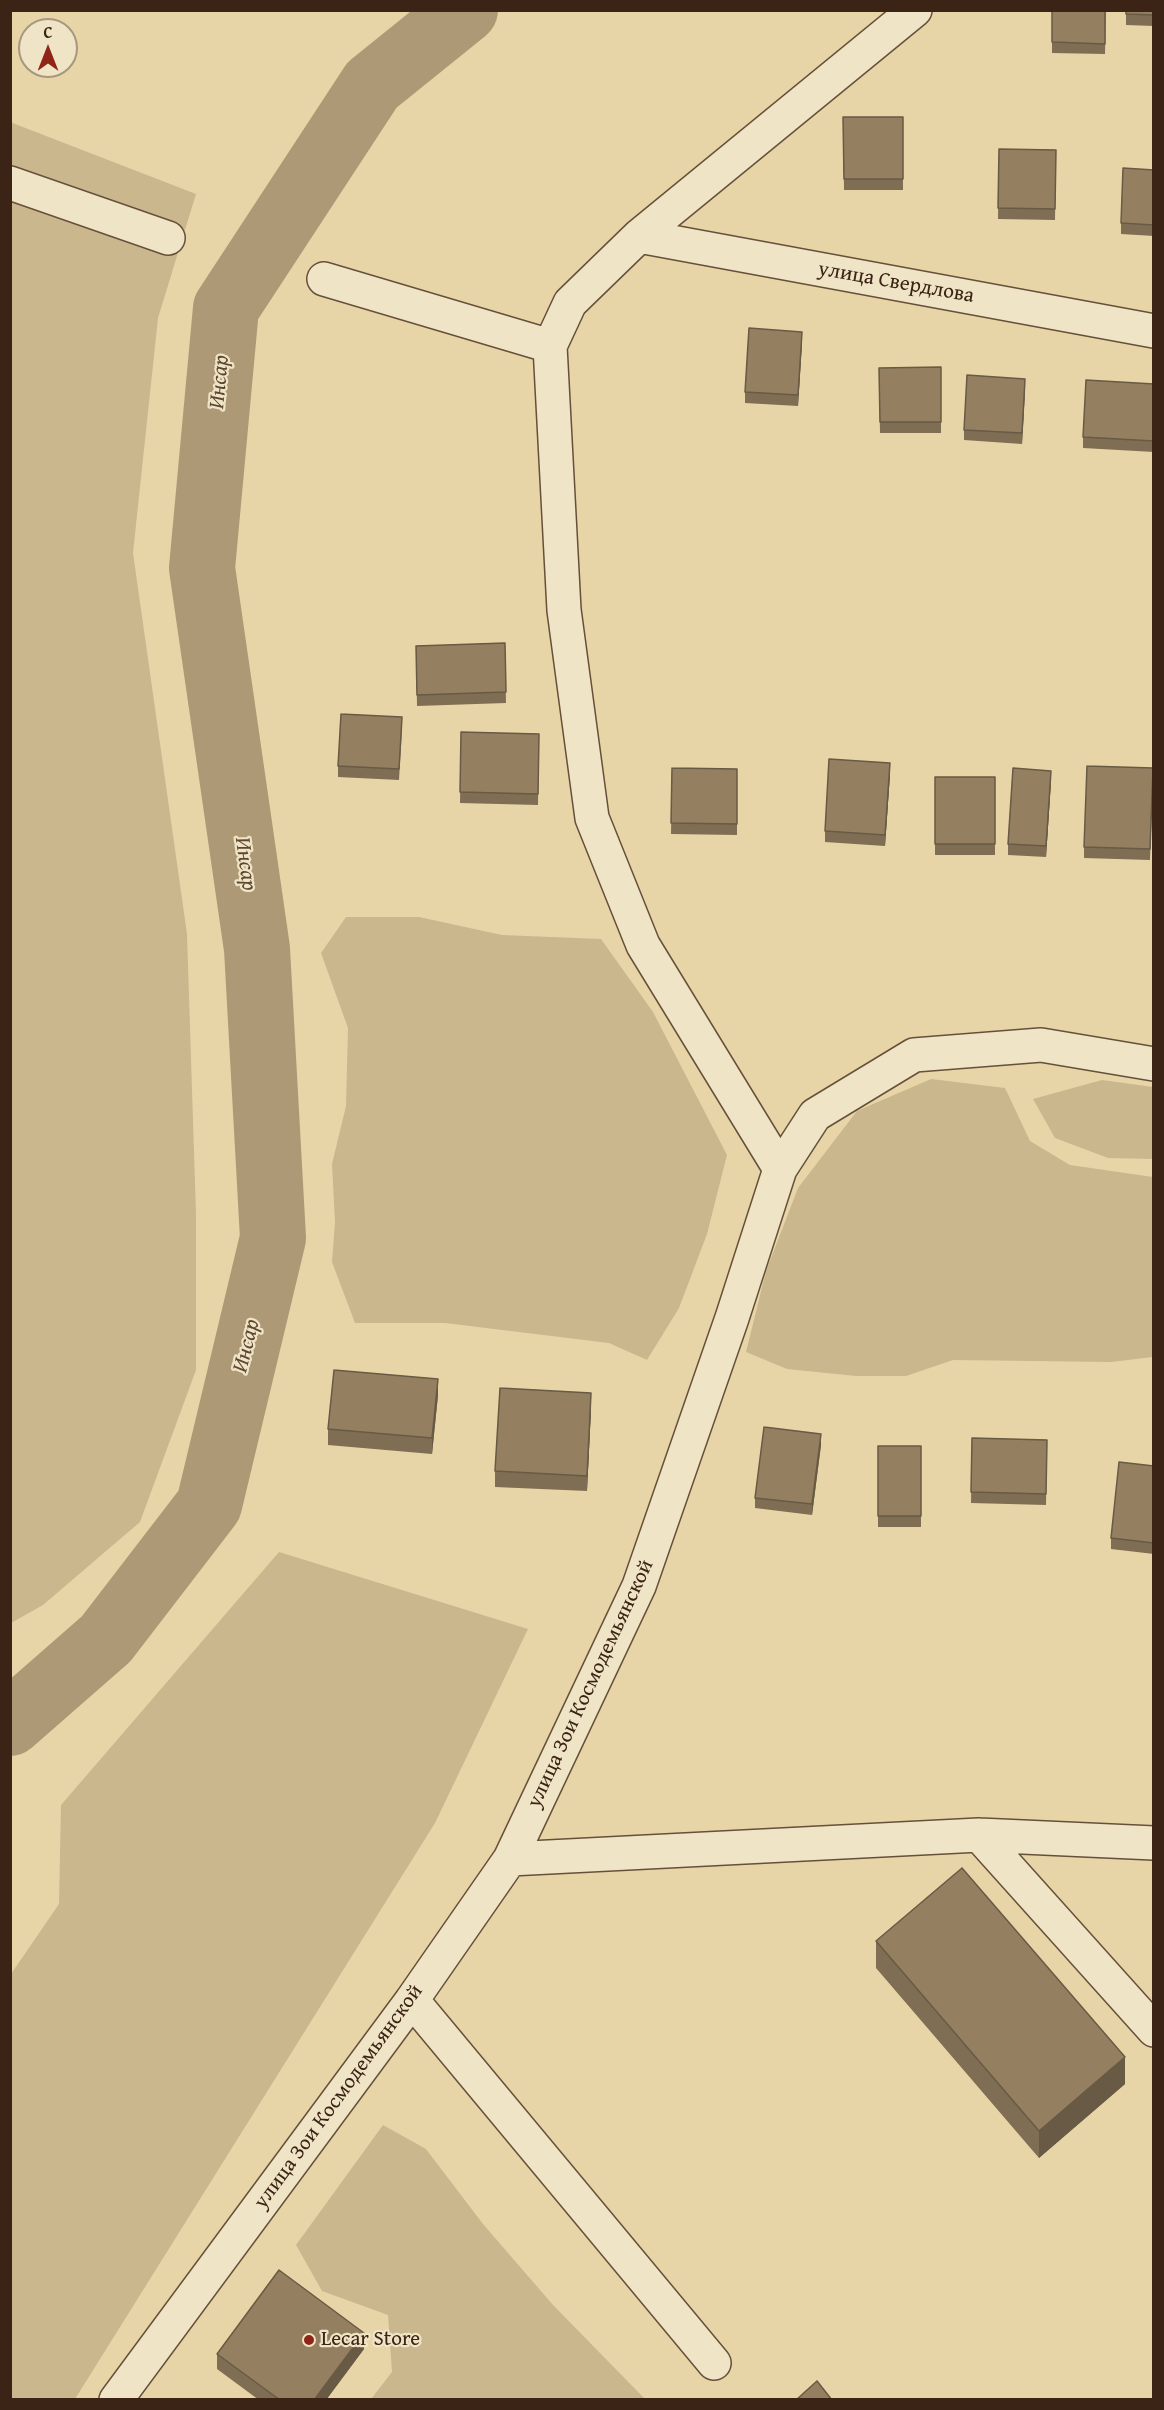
<!DOCTYPE html>
<meta charset="utf-8">
<style>
body{margin:0}
#map{position:relative;width:1164px;height:2410px;overflow:hidden;background:#e7d5a7;font-family:"Gentium Book Plus",serif}
canvas{display:block}
.frame{position:absolute;inset:0;border:12px solid #3b2415;pointer-events:none}
.north{position:absolute;left:18px;top:18px;width:60px;height:60px;box-sizing:border-box;background:#efe4c6;border:2px solid #a7977f;border-radius:50%;rotate:0deg;font-size:16px;font-weight:700;line-height:24px;text-align:center;color:#3b2415}
.north::after{content:'';display:block;margin:auto;width:21px;height:27px;background:#8f2418;clip-path:polygon(50% 0,100% 100%,50% 72%,0 100%)}
</style>
<div id="map">
<canvas width="1164" height="2410"></canvas>
<div class="frame"></div>
<div class="north">С</div>
</div>
<script>
const ctx = document.querySelector('canvas').getContext('2d');
ctx.lineJoin = 'round';
function paint(path, color) {
  ctx.fillStyle = color;
  ctx.fill(path, 'evenodd');
}
function poly(rows) {
  const path = new Path2D();
  for (const r of rows) {
    path.moveTo(r[0], r[1]);
    for (let i = 2; i < r.length; i += 2) path.lineTo(r[i], r[i + 1]);
  }
  return path;
}
function stroke(path, color, width, dash) {
  ctx.strokeStyle = color;
  ctx.lineWidth = width;
  ctx.lineCap = dash ? 'butt' : 'round';
  ctx.setLineDash(dash || []);
  ctx.stroke(path);
}
function write(font, color, halo, rows, align = 'center') {
  ctx.font = font + ' "Gentium Book Plus",serif';
  ctx.lineWidth = 4.5;
  ctx.setLineDash([]);
  ctx.textBaseline = 'middle';
  ctx.strokeStyle = halo;
  ctx.fillStyle = color;
  for (const [text, x, y, turn = 0] of rows) {
    ctx.save();
    ctx.translate(x, y);
    ctx.rotate((+turn || 0) * Math.PI / 180);
    ctx.textAlign = isNaN(turn) ? turn : align;
    if (halo) ctx.strokeText(text, 0, 0);
    ctx.fillText(text, 0, 0);
    ctx.restore();
  }
}
paint(poly([
 [10,122,196,194,158,318,133,553,187,934,196,1214,196,1370,140,1522,43,1605,11,1623],
 [346,917,419,917,502,935,601,939,653,1012,727,1155,707,1234,679,1308,647,1360,609,1343,445,1323,355,1323,332,1262,335,1222,332,1164,346,1106,348,1028,321,953],
 [931,1079,1005,1088,1030,1141,1070,1165,1153,1177,1153,1357,1111,1362,953,1360,906,1376,856,1376,787,1369,746,1352,766,1271,798,1188,857,1111],
 [1102,1080,1153,1087,1153,1159,1108,1158,1055,1138,1033,1099],
 [279,1552,528,1629,435,1823,75,2399,11,2399,11,1974,59,1904,61,1805],
 [383,2125,426,2149,483,2224,553,2305,645,2399,371,2399,392,2372,388,2315,322,2291,296,2245]
]), '#cab78e');
stroke(poly([
 [10,1723,106,1639,209,1505,273,1238,257,949,202,568,226,308,372,85,465,10]
]), '#ad9975', 66);
const minor = poly([
 [10,183,168,238],
 [639,236,1154,331],
 [324,279,550,346],
 [780,1169,643,945,592,818,564,610,550,346,570,303,639,236,915,10],
 [979,1835,1154,2030],
 [510,1859,979,1835,1154,1843],
 [412,2000,714,2363],
 [116,2400,412,2000,510,1859,639,1586,732,1318,780,1169,815,1115,914,1055,1041,1045,1154,1064]
]);
stroke(minor, '#66503a', 36);
stroke(minor, '#efe4c6', 33);
paint(poly([
 [1052,10,1106,10,1105,54,1052,53],
 [1126,10,1154,10,1154,26,1126,25],
 [843,117,903,117,903,190,844,190],
 [999,149,1056,150,1055,220,998,219],
 [1154,170,1154,236,1121,234,1121,223],
 [802,342,798,406,745,403,745,392],
 [941,367,941,433,880,433,879,368],
 [1154,384,1154,452,1083,448,1083,437],
 [1025,390,1022,444,964,440,964,430],
 [505,643,506,703,417,706,416,646],
 [402,728,399,780,338,777,338,766],
 [461,732,539,734,538,805,460,803],
 [672,768,737,769,737,835,671,834],
 [890,774,885,846,825,842,825,831],
 [935,777,995,777,995,855,935,855],
 [1153,779,1150,860,1084,858,1084,847],
 [1051,781,1046,857,1008,855,1008,844],
 [438,1395,432,1454,328,1445,328,1429],
 [591,1409,587,1491,495,1487,495,1471],
 [972,1438,1047,1440,1046,1505,971,1503],
 [821,1445,812,1515,755,1508,755,1498],
 [878,1446,921,1446,921,1527,878,1527],
 [1154,1466,1154,1554,1111,1549,1111,1538],
 [876,1941,1125,2084,1039,2158,876,1968],
 [364,2349,326,2400,259,2400,217,2369,217,2354]
]), '#7f6e53');
paint(poly([
 [802,332,802,342,798,406,798,395],
 [1025,379,1025,390,1022,444,1022,433],
 [890,763,890,774,885,846,885,835],
 [1051,771,1051,781,1046,857,1046,846],
 [438,1379,438,1395,432,1454,432,1438],
 [591,1393,591,1409,587,1491,587,1476],
 [821,1434,821,1445,812,1515,812,1504],
 [1125,2057,1125,2084,1039,2158,1039,2131],
 [364,2333,364,2349,326,2400,314,2400]
]), '#685a44');
const building = poly([
 [1052,10,1105,10,1105,44,1052,42,1052,10],
 [1126,10,1154,10,1154,15,1126,14,1126,10],
 [843,117,903,117,903,179,844,179,843,117],
 [999,149,1056,150,1055,209,998,208,999,149],
 [1123,168,1154,170,1154,225,1121,223,1123,168],
 [749,328,802,332,798,395,745,392,749,328],
 [941,367,941,422,880,422,879,368,941,367],
 [967,375,1025,379,1022,433,964,430,967,375],
 [1086,380,1154,384,1154,441,1083,437,1086,380],
 [505,643,506,692,417,695,416,646,505,643],
 [341,714,402,717,399,769,338,766,341,714],
 [461,732,539,734,538,794,460,792,461,732],
 [829,759,890,763,885,835,825,831,829,759],
 [1087,766,1153,768,1150,849,1084,847,1087,766],
 [672,768,737,769,737,824,671,823,672,768],
 [1013,768,1051,771,1046,846,1008,844,1013,768],
 [935,777,995,777,995,844,935,844,935,777],
 [334,1370,438,1379,432,1438,328,1429,334,1370],
 [500,1388,591,1393,587,1476,495,1471,500,1388],
 [764,1427,821,1434,812,1504,755,1498,764,1427],
 [972,1438,1047,1440,1046,1494,971,1492,972,1438],
 [878,1446,921,1446,921,1516,878,1516,878,1446],
 [1119,1462,1154,1466,1154,1543,1111,1538,1119,1462],
 [962,1868,1125,2057,1039,2131,876,1941,962,1868],
 [279,2270,364,2333,314,2400,280,2400,217,2354,279,2270],
 [817,2381,832,2400,796,2400,817,2381]
]);
paint(building, '#948061');
stroke(building, '#685a44', 1.5);
for (const [x, y, r, color] of [
 [309,2340,6,"#8f2418"]
]) {
  const dot = new Path2D();
  dot.arc(x, y, r, 0, 2 * Math.PI);
  ctx.fillStyle = color;
  ctx.fill(dot);
  stroke(dot, '#efe4c6', 2);
}
write('21px', '#3b2415', '#efe4c6', [
 ["улица Свердлова",896,283,10],
 ["улица Зои Космодемьянской",591,1684,-65],
 ["улица Зои Космодемьянской",339,2097,-54]
]);
write('21px', '#3b2415', '#efe4c6', [
 ["Lecar Store",321,2340]
], 'left');
write('italic 22px', '#5d4732', '#efe4c6', [
 ["Инсар",220,382,-85],
 ["Инсар",245,864,82],
 ["Инсар",247,1346,-76]
]);
</script>
